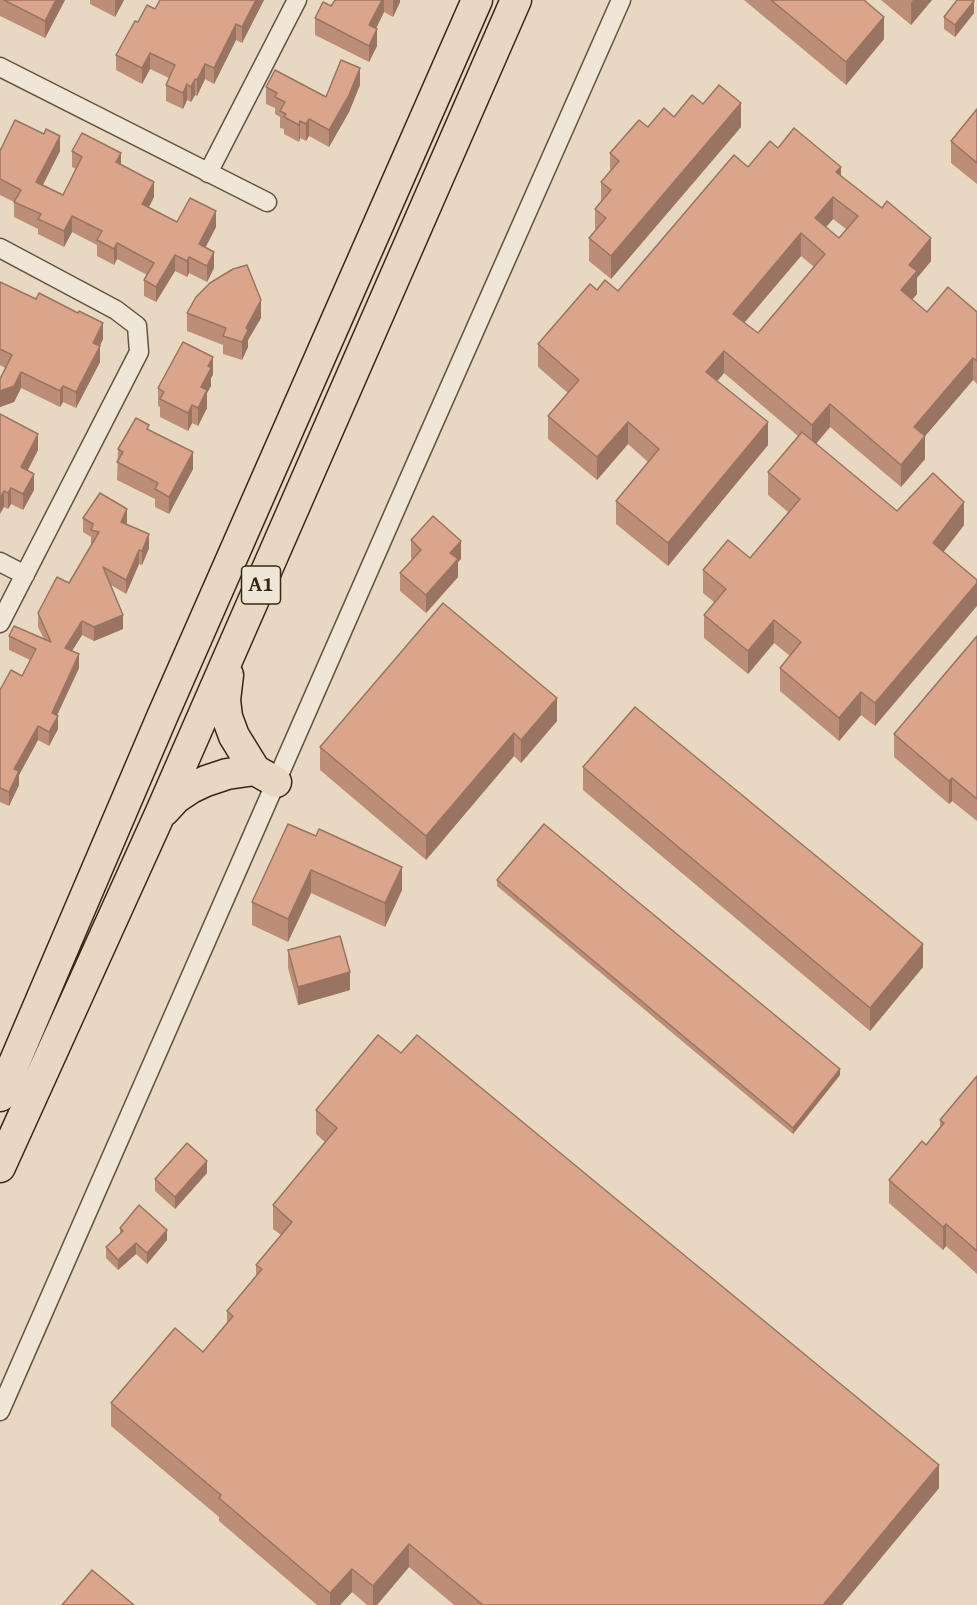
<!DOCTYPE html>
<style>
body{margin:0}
canvas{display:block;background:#e8d8c1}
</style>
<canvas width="977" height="1605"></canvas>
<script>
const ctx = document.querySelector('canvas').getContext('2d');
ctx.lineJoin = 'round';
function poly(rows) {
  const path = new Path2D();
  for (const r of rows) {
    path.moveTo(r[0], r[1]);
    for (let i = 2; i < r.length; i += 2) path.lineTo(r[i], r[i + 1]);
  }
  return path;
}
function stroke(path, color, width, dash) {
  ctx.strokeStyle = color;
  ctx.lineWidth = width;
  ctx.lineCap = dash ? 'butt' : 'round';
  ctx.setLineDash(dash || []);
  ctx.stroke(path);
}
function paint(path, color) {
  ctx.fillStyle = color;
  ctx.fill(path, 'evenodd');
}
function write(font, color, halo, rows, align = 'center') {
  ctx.font = font + ' "Gentium Book Plus",serif';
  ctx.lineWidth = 4.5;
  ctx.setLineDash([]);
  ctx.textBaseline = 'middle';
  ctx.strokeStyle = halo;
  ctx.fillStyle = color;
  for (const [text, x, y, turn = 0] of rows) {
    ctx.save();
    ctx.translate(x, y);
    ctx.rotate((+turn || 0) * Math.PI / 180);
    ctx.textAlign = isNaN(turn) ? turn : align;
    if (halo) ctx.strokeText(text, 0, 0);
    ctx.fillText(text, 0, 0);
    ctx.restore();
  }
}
const minor = poly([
 [0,67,267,202],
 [208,173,297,0],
 [0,248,116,310,137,326,139,352,0,623],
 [0,562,25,575],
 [0,1411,412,472,621,0]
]);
const trunk = poly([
 [228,675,225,700,227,717,234,736,255,770,276,782],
 [164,811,176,798,191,788,206,781,227,774,255,770],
 [0,1096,162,717,477,0],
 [0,1167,160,814,516,0]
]);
stroke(minor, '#62543f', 21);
stroke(trunk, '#362814', 33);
stroke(minor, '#f0e6d7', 18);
stroke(trunk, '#e8d8c1', 30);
paint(poly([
 [0,0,65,0,45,38,0,16],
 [90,0,124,0,115,17,90,4],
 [160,0,264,0,242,43,236,40,214,84,205,79,197,96,195,95,191,102,187,100,183,109,166,101,166,85,169,78,150,69,142,84,116,70,116,55,138,22,155,9],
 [335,0,400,0,400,2,393,17,384,12,376,29,377,46,369,62,315,35,315,18,331,6],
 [744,0,864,0,884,39,846,85],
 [881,0,932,0,911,25],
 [974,13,955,37,944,29,944,17],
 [360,85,349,112,329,147,309,136,306,141,300,138,299,142,284,134,284,129,280,128,280,117,275,114,275,108,266,104,266,87,326,97],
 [977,109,977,184,951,163,951,141],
 [674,117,741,127,611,279,589,261,589,238,595,231,595,209,601,202,601,182,610,172,610,153,648,127],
 [778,148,841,176,931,261,917,278,917,294,912,299,927,312,977,312,977,384,973,380,925,436,925,459,901,487,830,427,816,444,897,511,964,525,943,552,875,726,861,715,839,741,780,691,780,668,790,656,774,643,748,674,704,638,704,615,715,603,703,593,703,570,750,558,788,512,768,495,768,472,798,436,724,373,717,381,768,445,668,566,616,524,616,501,648,462,628,444,597,480,548,439,548,416,568,393,538,367,538,344,597,290,618,291,748,167],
 [833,219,846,229,839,238,826,227],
 [801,256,814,267,758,333,744,323],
 [0,151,60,151,43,185,63,195,76,169,72,167,72,151,121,164,154,197,149,207,177,222,216,227,205,248,214,268,207,282,189,273,187,277,175,271,156,302,144,296,144,280,147,275,117,259,114,265,97,256,97,245,72,232,64,247,38,234,38,229,14,217,14,202,0,195],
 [0,282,103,339,100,346,100,362,76,408,63,402,60,407,21,388,14,402,0,407,0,379,5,368,0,365],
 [187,313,261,318,248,340,248,347,242,360,223,354,223,345,187,331],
 [213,375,211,378,211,386,207,393,207,408,198,426,192,423,188,431,160,417,160,407,158,406,158,388],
 [0,414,38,450,28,470,34,490,23,510,11,504,8,509,4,507],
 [149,430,193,469,169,514,155,507,155,499,117,480,118,449],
 [83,518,127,523,126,524,149,548,142,565,139,564,126,594,111,585,123,629,94,641,82,635,72,651,79,668,57,715,58,729,49,746,38,740,19,775,19,785,9,806,0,802,0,690,22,676,30,660,9,650,9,636,44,639,38,627,38,613,69,583,92,544,91,543,91,537,83,532],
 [411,540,461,559,458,562,458,577,426,613,400,591,400,573,412,560,411,558],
 [977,636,977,821,952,801,949,804,894,757,894,734],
 [557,721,521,763,514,756,426,860,320,770,320,747],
 [583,767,923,967,870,1031,583,790],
 [288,824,402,890,385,927,311,893,288,942,252,925,252,902],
 [497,880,840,1075,793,1134,497,886],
 [288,950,350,990,298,1005,288,968],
 [977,1076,977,1274,946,1246,943,1250,889,1203,889,1180,926,1145,940,1127,940,1120],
 [316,1110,939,1488,842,1605,454,1605,409,1567,377,1605,367,1605,352,1592,340,1605,317,1605,219,1521,219,1517,111,1426,111,1403,203,1352,227,1323,227,1311,256,1276,256,1265,281,1235,273,1229,273,1205,325,1142,316,1134],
 [207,1173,175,1209,155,1191,155,1179],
 [120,1228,167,1240,147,1264,136,1254,118,1270,106,1258,106,1247,120,1234]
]), '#bc8e78');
paint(poly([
 [56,0,65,0,45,38,45,21],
 [116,0,124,0,115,17,115,1],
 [256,0,264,0,242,43,242,27],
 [382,0,384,0,384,12,369,42,369,25],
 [393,0,400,0,400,2,393,17],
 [913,0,932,0,911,25,911,3],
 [974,1,974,13,955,37,955,25],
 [884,17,884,39,846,85,846,62],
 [236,24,236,40,214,84,214,68],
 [377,29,377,46,369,62,369,46],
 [150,53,150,69,142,84,142,68],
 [205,64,205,79,197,96,197,80],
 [360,68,360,85,349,112,329,147,329,130],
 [195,79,195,95,191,102,191,87],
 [187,84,187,100,183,109,183,93],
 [741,103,741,127,611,279,611,256],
 [309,119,309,136,306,141,306,124],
 [300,121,300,138,299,142,299,125],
 [60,136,60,151,36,198,36,182],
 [121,153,121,169,116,162],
 [841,167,841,190,836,172],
 [154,182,154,197,142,220,142,204],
 [833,197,833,219,815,240,815,218],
 [216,211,216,227,199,260,199,244],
 [72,216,72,232,64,247,64,231],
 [801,233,801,256,733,336,733,314],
 [931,238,931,261,917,278,917,294,901,313,901,290,909,265],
 [117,243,117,259,114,265,114,249],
 [214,252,214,268,207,282,207,266],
 [175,255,175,271,156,302,156,287],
 [189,257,189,273,187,277,187,261],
 [261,300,261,318,248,340,248,347,242,360,242,342,246,328],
 [103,323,103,339,93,359,93,343],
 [100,346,100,362,76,408,76,392],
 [724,351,724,373,706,395,706,372],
 [213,357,213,375,211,378,211,386,207,393,207,408,198,426,198,408,201,387,208,366],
 [973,358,973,380,914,449,914,427],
 [21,372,21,388,14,402,0,407,0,391],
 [63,386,63,402,60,407,60,391],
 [830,404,830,427,812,448,812,425],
 [192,405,192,423,188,431,188,413],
 [628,422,628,444,597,480,597,457],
 [768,422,768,445,668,566,668,543],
 [38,434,38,450,21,483,21,467],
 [925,436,925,459,901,487,901,465],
 [193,452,193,469,169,514,169,497],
 [34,474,34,490,23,510,23,494],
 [11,488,11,504,8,509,8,493],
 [4,491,4,507,0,514,0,498],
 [964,502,964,525,933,566,933,543],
 [127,509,127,523,121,536,121,522],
 [149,534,149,548,142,565,142,551],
 [461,541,461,559,458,562,458,577,426,613,426,595,450,553],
 [139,550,139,564,126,594,126,580],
 [977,583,977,606,875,726,875,703],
 [123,615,123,629,94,641,94,627],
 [774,620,774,643,748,674,748,651],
 [82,621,82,635,65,662,65,648],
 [79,654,79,668,54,722,58,716,58,729,49,746,49,732,52,713],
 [861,692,861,715,839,741,839,718],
 [557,698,557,721,521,763,521,740],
 [38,726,38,740,19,775,19,785,9,806,9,792,14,769],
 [514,733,514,756,426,860,426,836],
 [952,778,952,801,949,804,949,781],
 [402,867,402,890,385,927,385,903],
 [311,870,311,893,288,942,288,919],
 [923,944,923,967,870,1031,870,1008],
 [350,972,350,990,298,1005,298,987],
 [840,1069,840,1075,793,1134,793,1128],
 [207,1161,207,1173,175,1209,175,1197],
 [946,1224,946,1246,943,1250,943,1227],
 [167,1230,167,1240,147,1264,147,1253],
 [136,1243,136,1254,118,1270,118,1260],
 [939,1465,939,1488,842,1605,823,1605],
 [409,1544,409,1567,377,1605,373,1605,373,1586],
 [352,1569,352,1592,340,1605,330,1605,330,1593]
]), '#997462');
const building = poly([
 [4,0,56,0,45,21,4,0],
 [160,0,256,0,242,27,236,24,214,68,205,64,197,80,195,79,191,87,187,84,183,93,166,85,175,65,150,53,142,68,116,55,135,21,138,22,147,5,155,9,160,0],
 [335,0,382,0,369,25,377,29,369,46,315,18,323,2,331,6,335,0],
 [771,0,864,0,884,17,846,62,771,0],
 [957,0,972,0,974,1,955,25,944,17,957,0],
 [341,60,360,68,349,95,329,130,309,119,306,124,300,121,299,125,284,117,286,114,280,111,285,102,275,97,277,93,266,87,275,70,326,97,341,60],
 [719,85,741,103,611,256,589,238,606,218,595,209,611,190,601,182,619,161,610,153,639,120,648,127,664,108,674,117,692,95,703,104,719,85],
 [977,109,977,163,951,141,977,109],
 [15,120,44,134,46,129,60,136,36,182,63,195,82,157,72,151,82,133,121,153,116,162,154,182,142,204,177,222,190,198,216,211,199,244,214,252,207,266,189,257,187,261,175,255,156,287,144,280,154,263,117,243,114,249,97,240,102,231,72,216,64,231,38,219,41,214,14,202,21,190,0,179,0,151,15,120],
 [794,128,841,167,836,172,882,208,887,201,931,238,909,265,917,271,901,290,927,312,948,287,977,312,977,361,973,358,914,427,925,436,901,465,830,404,812,425,724,351,706,372,768,422,668,543,616,501,659,449,628,422,597,457,548,416,579,380,538,344,590,284,597,290,605,280,618,291,734,155,748,167,770,141,778,148,794,128],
 [833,197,858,216,839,238,815,218,833,197],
 [801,233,825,254,758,333,733,314,801,233],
 [247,265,261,300,246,328,248,330,242,342,223,336,226,328,187,313,196,297,210,283,233,269,247,265],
 [0,282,36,299,39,293,78,313,79,311,103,323,93,343,100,346,76,392,63,386,60,391,21,372,14,386,0,391,0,379,12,355,0,349,0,282],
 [183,342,213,357,208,366,211,368,201,387,207,390,198,408,192,405,188,413,160,399,164,392,158,388,183,342],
 [0,414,38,434,21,467,34,474,23,494,11,488,8,493,4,491,0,498,0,414],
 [136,418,149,425,147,429,193,452,169,497,155,489,158,483,117,462,123,452,118,449,136,418],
 [802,432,897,511,933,473,964,502,933,543,977,580,977,583,875,703,861,692,839,718,780,668,801,642,774,620,748,651,704,615,726,589,703,570,728,540,750,558,800,499,768,472,802,432],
 [100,493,127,509,121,522,149,534,142,551,139,550,126,580,103,567,123,615,94,627,82,621,65,648,79,654,52,713,58,716,49,732,38,726,14,769,19,771,9,792,0,788,0,690,11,670,22,676,36,649,9,636,14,626,51,642,38,613,57,577,69,583,99,532,91,530,93,524,83,518,100,493],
 [433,516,461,541,450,553,458,559,426,595,400,573,421,550,411,540,433,516],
 [443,603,557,698,521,740,514,733,426,836,320,747,443,603],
 [977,636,977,799,952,778,949,781,894,734,977,636],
 [635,707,923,944,870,1008,583,767,635,707],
 [288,824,316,836,319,829,402,867,385,903,311,870,288,919,252,902,288,824],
 [544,824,840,1069,793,1128,497,880,544,824],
 [340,936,350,972,298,987,288,950,340,936],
 [378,1035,401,1053,417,1035,939,1465,823,1605,483,1605,409,1544,373,1586,352,1569,330,1593,219,1498,221,1495,111,1403,175,1328,203,1352,233,1316,227,1311,262,1269,256,1265,292,1222,273,1205,337,1128,316,1110,378,1035],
 [977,1076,977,1251,946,1224,943,1227,889,1180,922,1141,926,1145,944,1123,940,1120,977,1076],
 [187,1143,207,1161,175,1197,155,1179,187,1143],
 [139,1205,167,1230,147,1253,136,1243,118,1260,106,1247,123,1231,120,1228,139,1205],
 [92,1570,134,1605,62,1605,92,1570]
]);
paint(building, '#dba58c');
stroke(building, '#997462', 1.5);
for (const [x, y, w] of [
 [261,585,39]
]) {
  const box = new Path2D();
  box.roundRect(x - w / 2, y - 19, w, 38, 4.5);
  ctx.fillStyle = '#f0e6d7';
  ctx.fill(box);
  stroke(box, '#362814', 1.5);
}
write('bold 22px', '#362814', null, [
 ["A1",261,585]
]);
</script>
